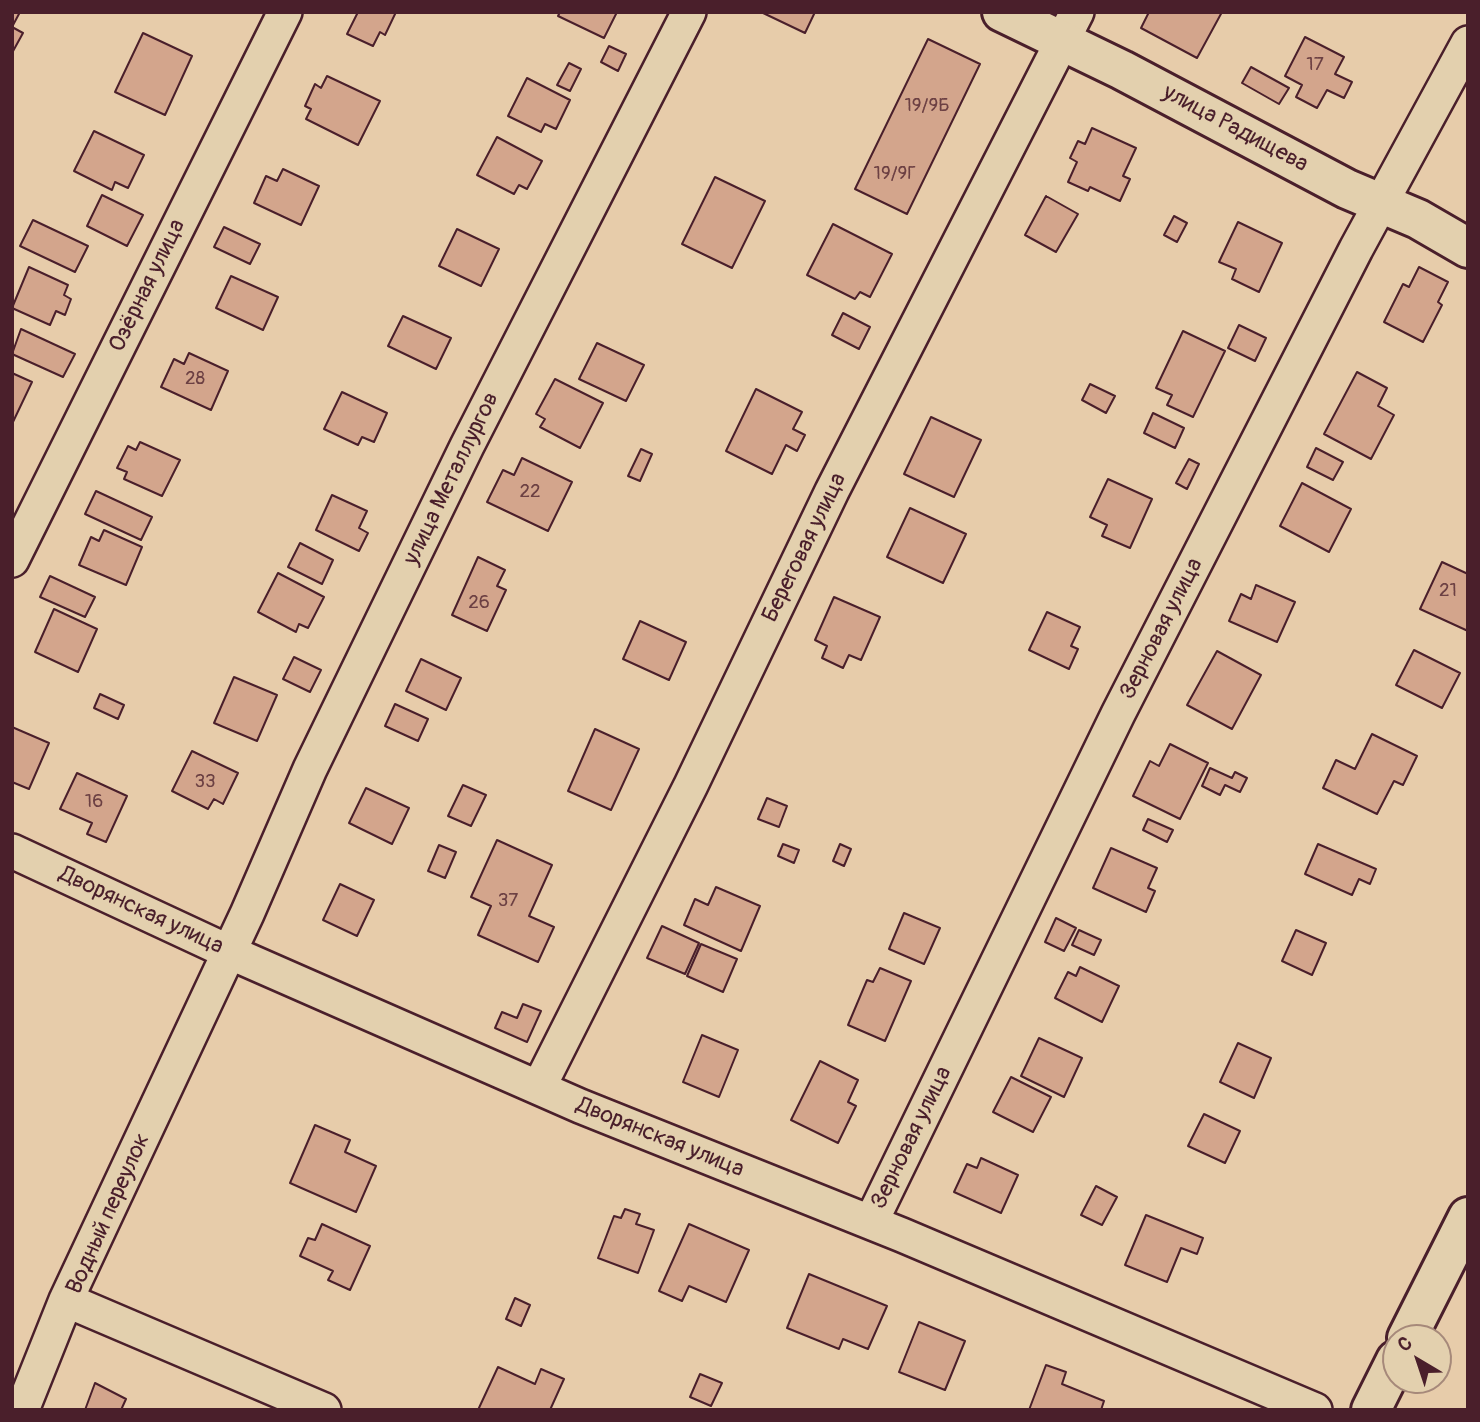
<!DOCTYPE html>
<meta charset="utf-8">
<style>
body{margin:0}
#map{position:relative;width:1480px;height:1422px;overflow:hidden;background:#e7ccaa;font-family:Pangolin,sans-serif}
canvas{display:block}
.frame{position:absolute;inset:0;border:14px solid #4a1f2b;pointer-events:none}
.north{position:absolute;left:1382px;top:1324px;width:70px;height:70px;box-sizing:border-box;background:#e3d0ae;border:2px solid #a6897a;border-radius:50%;rotate:321deg;font-size:19px;font-weight:700;line-height:28px;text-align:center;color:#4a1f2b}
.north::after{content:'';display:block;margin:auto;width:24px;height:32px;background:#4a1f2b;clip-path:polygon(50% 0,100% 100%,50% 72%,0 100%)}
</style>
<div id="map">
<canvas width="1480" height="1422"></canvas>
<div class="frame"></div>
<div class="north">С</div>
</div>
<script>
const ctx = document.querySelector('canvas').getContext('2d');
ctx.lineJoin = 'round';
function paint(path, color) {
  ctx.fillStyle = color;
  ctx.fill(path, 'evenodd');
}
function poly(rows) {
  const path = new Path2D();
  for (const r of rows) {
    path.moveTo(r[0], r[1]);
    for (let i = 2; i < r.length; i += 2) path.lineTo(r[i], r[i + 1]);
  }
  return path;
}
function stroke(path, color, width, dash) {
  ctx.strokeStyle = color;
  ctx.lineWidth = width;
  ctx.lineCap = dash ? 'butt' : 'round';
  ctx.setLineDash(dash || []);
  ctx.stroke(path);
}
function write(font, color, halo, rows, align = 'center') {
  ctx.font = font + ' Pangolin,sans-serif';
  ctx.lineWidth = 7;
  ctx.setLineDash([]);
  ctx.textBaseline = 'middle';
  ctx.strokeStyle = halo;
  ctx.fillStyle = color;
  for (const [text, x, y, turn = 0] of rows) {
    ctx.save();
    ctx.translate(x, y);
    ctx.rotate((+turn || 0) * Math.PI / 180);
    ctx.textAlign = isNaN(turn) ? turn : align;
    if (halo) ctx.strokeText(text, 0, 0);
    ctx.fillText(text, 0, 0);
    ctx.restore();
  }
}
const building = poly([
 [12,12,20,12,12,27,23,33,12,53,12,12],
 [358,12,396,12,385,35,380,32,373,46,347,34,358,12],
 [560,12,617,12,604,38,558,16,560,12],
 [761,12,815,12,805,33,761,12],
 [1149,12,1222,12,1197,58,1141,28,1149,12],
 [143,33,192,56,165,115,115,92,143,33],
 [1305,37,1344,57,1335,74,1352,82,1344,98,1327,90,1317,108,1296,97,1302,85,1285,76,1305,37],
 [928,39,980,64,907,214,855,189,928,39],
 [609,46,626,54,618,71,601,62,609,46],
 [569,63,581,69,570,91,557,85,569,63],
 [1251,67,1289,88,1279,104,1242,83,1251,67],
 [327,76,380,101,358,145,306,119,311,109,305,106,315,84,321,88,327,76],
 [527,78,570,100,556,129,545,124,541,132,508,116,527,78],
 [1092,128,1136,148,1123,176,1130,179,1120,201,1090,187,1088,191,1068,182,1077,162,1070,158,1078,141,1085,144,1092,128],
 [94,131,144,155,128,188,115,182,112,190,74,171,94,131],
 [497,137,542,161,527,189,519,185,514,194,477,175,497,137],
 [283,169,319,186,301,225,254,203,266,176,277,181,283,169],
 [715,177,765,201,732,268,682,244,715,177],
 [102,195,143,215,127,246,87,226,102,195],
 [1046,196,1078,214,1056,252,1025,235,1046,196],
 [1174,216,1187,223,1177,242,1164,235,1174,216],
 [33,220,88,246,75,272,20,246,33,220],
 [1238,222,1282,243,1259,292,1232,279,1236,269,1219,262,1238,222],
 [833,224,892,254,870,297,860,292,855,299,807,275,833,224],
 [224,227,260,244,250,264,214,247,224,227],
 [457,229,499,249,481,286,439,266,457,229],
 [29,267,68,285,64,295,71,299,65,315,56,311,50,325,12,308,29,267],
 [1419,267,1448,282,1438,302,1442,305,1423,342,1384,322,1403,284,1409,287,1419,267],
 [231,276,278,297,263,330,216,308,231,276],
 [843,313,870,327,859,349,832,335,843,313],
 [403,316,451,338,436,369,388,346,403,316],
 [1239,325,1266,338,1255,361,1228,348,1239,325],
 [21,329,75,354,63,377,12,354,21,329],
 [1183,331,1225,351,1193,417,1167,405,1172,395,1156,388,1183,331],
 [597,343,644,365,626,401,579,379,597,343],
 [189,353,228,371,211,410,161,387,174,359,184,364,189,353],
 [1357,372,1387,388,1378,406,1394,415,1371,459,1324,434,1357,372],
 [12,373,32,382,12,424,12,373],
 [555,379,603,403,580,448,540,427,545,419,536,414,555,379],
 [1090,384,1115,396,1106,413,1082,400,1090,384],
 [756,389,802,412,793,429,805,435,797,451,786,445,772,474,726,451,756,389],
 [342,392,387,413,374,442,362,437,358,445,324,429,342,392],
 [1153,413,1184,428,1175,448,1144,433,1153,413],
 [931,417,981,440,954,497,904,474,931,417],
 [140,442,180,460,162,496,124,479,127,472,117,468,128,446,136,450,140,442],
 [1316,448,1343,462,1333,480,1307,467,1316,448],
 [641,449,652,454,640,481,628,476,641,449],
 [522,458,572,482,548,531,487,502,503,470,514,475,522,458],
 [1189,459,1199,464,1187,489,1176,483,1189,459],
 [1108,479,1152,499,1130,548,1102,536,1107,525,1090,517,1108,479],
 [1302,483,1351,509,1329,552,1280,526,1302,483],
 [96,491,152,517,141,540,85,514,96,491],
 [332,495,367,511,359,528,368,533,359,551,316,530,332,495],
 [910,508,966,534,943,583,887,557,910,508],
 [104,530,142,547,126,585,79,565,91,537,99,541,104,530],
 [300,543,333,560,322,584,288,567,300,543],
 [478,557,505,570,497,586,506,590,487,631,452,615,478,557],
 [1442,562,1468,574,1468,631,1420,609,1442,562],
 [278,573,324,597,308,628,299,624,296,632,258,612,278,573],
 [50,576,95,597,85,617,40,597,50,576],
 [1256,585,1295,602,1277,642,1229,621,1241,594,1251,599,1256,585],
 [834,597,880,617,861,660,849,655,843,668,822,658,827,646,815,640,834,597],
 [54,609,97,629,78,672,35,652,54,609],
 [1047,612,1080,627,1071,646,1078,649,1069,669,1029,650,1047,612],
 [640,621,686,642,669,680,623,659,640,621],
 [1414,650,1460,673,1442,708,1396,685,1414,650],
 [1217,651,1261,675,1232,729,1187,705,1217,651],
 [294,657,321,670,310,692,283,679,294,657],
 [421,659,461,678,446,710,406,691,421,659],
 [234,677,277,695,257,741,214,723,234,677],
 [100,694,124,705,118,719,94,708,100,694],
 [395,704,428,719,418,741,385,726,395,704],
 [12,727,49,743,29,789,12,782,12,727],
 [595,729,639,749,611,810,568,791,595,729],
 [1372,734,1417,756,1403,785,1394,781,1377,814,1323,788,1336,760,1355,769,1372,734],
 [1170,744,1208,763,1180,819,1133,796,1150,761,1159,766,1170,744],
 [192,751,238,773,223,804,214,799,208,809,172,791,192,751],
 [1210,768,1232,778,1235,772,1247,778,1240,792,1225,785,1220,795,1202,786,1210,768],
 [77,773,127,796,106,842,87,834,92,823,60,809,77,773],
 [463,785,486,795,471,826,448,816,463,785],
 [366,788,409,808,392,844,349,823,366,788],
 [767,798,787,806,779,827,758,819,767,798],
 [1148,819,1173,830,1167,842,1143,830,1148,819],
 [497,840,552,865,529,916,554,927,538,962,478,935,491,906,471,897,497,840],
 [783,844,799,850,794,863,778,856,783,844],
 [840,844,851,849,844,866,833,861,840,844],
 [1318,844,1376,869,1370,884,1359,879,1352,895,1305,874,1318,844],
 [439,845,456,852,445,878,428,871,439,845],
 [1111,848,1157,868,1148,888,1155,891,1146,912,1093,888,1111,848],
 [340,884,374,900,357,936,323,920,340,884],
 [716,887,760,906,741,951,684,925,695,899,708,905,716,887],
 [904,913,940,928,924,964,889,949,904,913],
 [1056,918,1076,928,1064,951,1045,942,1056,918],
 [662,926,699,943,685,974,647,958,662,926],
 [1079,930,1101,940,1094,955,1072,945,1079,930],
 [1296,930,1326,943,1312,975,1282,961,1296,930],
 [701,944,737,959,723,992,687,976,701,944],
 [1080,967,1119,986,1102,1022,1055,998,1068,972,1076,976,1080,967],
 [880,968,911,981,885,1041,848,1025,867,980,873,982,880,968],
 [523,1004,541,1011,527,1042,495,1028,502,1012,517,1018,523,1004],
 [702,1035,738,1050,719,1097,683,1082,702,1035],
 [1039,1038,1082,1058,1064,1097,1021,1076,1039,1038],
 [1238,1043,1271,1058,1254,1098,1220,1082,1238,1043],
 [820,1061,858,1080,848,1102,856,1106,838,1143,791,1120,820,1061],
 [1011,1077,1051,1097,1033,1132,993,1112,1011,1077],
 [1204,1114,1240,1131,1225,1163,1188,1146,1204,1114],
 [315,1125,350,1140,345,1152,376,1166,356,1212,290,1183,315,1125],
 [981,1158,1018,1175,1001,1213,954,1192,967,1164,977,1168,981,1158],
 [1096,1186,1117,1197,1102,1225,1081,1215,1096,1186],
 [625,1209,640,1214,636,1224,654,1230,638,1273,598,1258,614,1216,621,1218,625,1209],
 [1146,1215,1203,1238,1197,1254,1181,1248,1167,1282,1125,1265,1146,1215],
 [322,1224,370,1246,350,1290,328,1280,333,1271,300,1256,308,1238,315,1240,322,1224],
 [689,1224,749,1250,726,1302,689,1286,682,1301,659,1291,689,1224],
 [809,1274,887,1306,868,1349,843,1339,839,1349,787,1328,809,1274],
 [515,1298,530,1305,521,1326,506,1319,515,1298],
 [919,1322,965,1341,945,1390,899,1372,919,1322],
 [1046,1365,1066,1372,1062,1384,1104,1401,1101,1410,1029,1410,1046,1365],
 [498,1367,535,1384,541,1369,564,1379,550,1410,478,1410,498,1367],
 [700,1374,722,1383,711,1406,690,1397,700,1374],
 [95,1383,126,1399,121,1410,85,1410,95,1383]
]);
paint(building, '#d3a58c');
stroke(building, '#4a1f2b', 2);
const minor = poly([
 [12,560,285,12],
 [12,851,229,952,580,1106,902,1235,1315,1410],
 [539,1087,691,785,832,491,1077,12],
 [871,1222,1118,714,1356,249,1468,43],
 [22,1410,66,1300],
 [324,1410,66,1300,247,914,310,769,467,446,689,12]
]);
const tertiary = poly([
 [1002,12,1122,70,1347,189,1418,219,1468,248],
 [1407,1338,1468,1217],
 [1371,1410,1396,1360]
]);
stroke(minor, '#4a1f2b', 38);
stroke(tertiary, '#4a1f2b', 44);
stroke(minor, '#e3d0ae', 33);
stroke(tertiary, '#e3d0ae', 38);
write('19px', '#6c4043', null, [
 ["17",1315,65],
 ["19/9Б",927,106],
 ["19/9Г",895,174],
 ["28",195,379],
 ["22",530,492],
 ["21",1448,591],
 ["26",479,603],
 ["33",205,782],
 ["16",94,802],
 ["37",508,901]
]);
write('23px', '#4a1f2b', '#e3d0ae', [
 ["улица Радищева",1235,129,28],
 ["Озёрная улица",148,286,-64],
 ["улица Металлургов",452,479,-64],
 ["Береговая улица",805,548,-64],
 ["Зерновая улица",1162,629,-63],
 ["Дворянская улица",141,911,25],
 ["Дворянская улица",660,1138,22],
 ["Зерновая улица",912,1138,-64],
 ["Водный переулок",109,1214,-66]
]);
</script>
